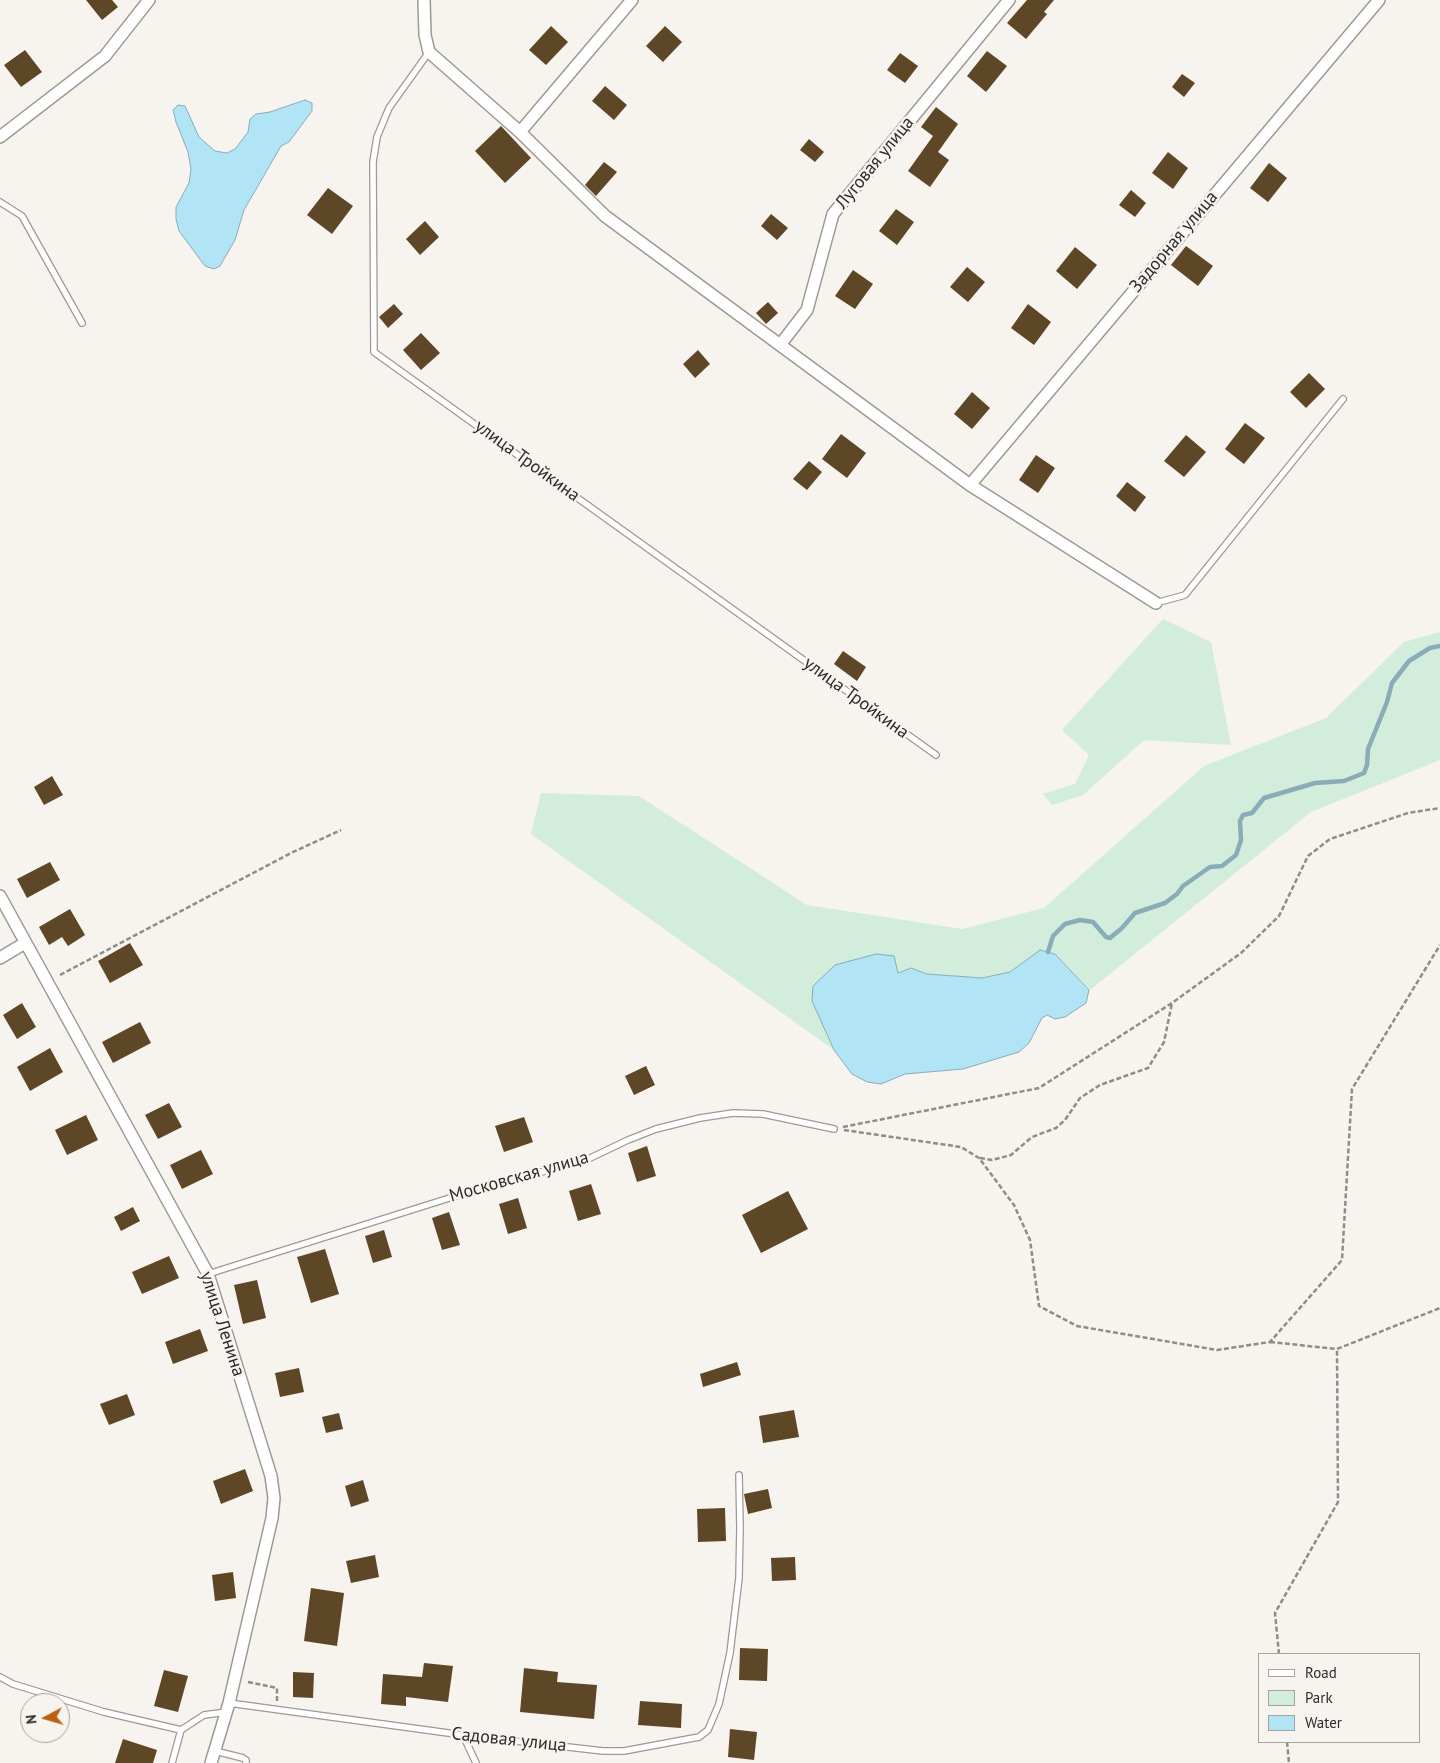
<!DOCTYPE html>
<meta charset="utf-8">
<style>
body{margin:0}
#map{position:relative;width:1440px;height:1763px;overflow:hidden;background:#f7f3ee;font-family:"PT Sans",sans-serif}
canvas{display:block}
.legend{position:absolute;left:1258px;top:1653px;width:162px;height:90px;box-sizing:border-box;background:#f7f3ee;border:1px solid #a6a39f;margin:0;padding:6px 9px;list-style:none;font-size:15px;color:#2d2b29}
.legend li{display:flex;align-items:center;gap:10px;height:25px}
.legend b{width:25px;border:1px solid #a6a39f}
.north{position:absolute;left:20px;top:1693px;width:50px;height:50px;box-sizing:border-box;background:#f7f3ee;border:1px solid #a6a39f;border-radius:50%;rotate:264deg;font-size:14px;font-weight:700;line-height:20px;text-align:center;color:#2d2b29}
.north::after{content:'';display:block;margin:auto;width:18px;height:22px;background:#bd5e15;clip-path:polygon(50% 0,100% 100%,50% 72%,0 100%)}
</style>
<div id="map">
<canvas width="1440" height="1763"></canvas>
<ul class="legend">
<li><b style="height:6px;background:#fff"></b>Road</li>
<li><b style="height:14px;background:#d2eddc"></b>Park</li>
<li><b style="height:14px;background:#b1e4f5"></b>Water</li>
</ul>
<div class="north">N</div>
</div>
<script>
const ctx = document.querySelector('canvas').getContext('2d');
ctx.lineJoin = 'round';
function paint(path, color) {
  ctx.fillStyle = color;
  ctx.fill(path, 'evenodd');
}
function poly(rows) {
  const path = new Path2D();
  for (const r of rows) {
    path.moveTo(r[0], r[1]);
    for (let i = 2; i < r.length; i += 2) path.lineTo(r[i], r[i + 1]);
  }
  return path;
}
function stroke(path, color, width, dash) {
  ctx.strokeStyle = color;
  ctx.lineWidth = width;
  ctx.lineCap = dash ? 'butt' : 'round';
  ctx.setLineDash(dash || []);
  ctx.stroke(path);
}
function write(font, color, halo, rows, align = 'center') {
  ctx.font = font + ' "PT Sans",sans-serif';
  ctx.lineWidth = 5;
  ctx.setLineDash([]);
  ctx.textBaseline = 'middle';
  ctx.strokeStyle = halo;
  ctx.fillStyle = color;
  for (const [text, x, y, turn = 0] of rows) {
    ctx.save();
    ctx.translate(x, y);
    ctx.rotate((+turn || 0) * Math.PI / 180);
    ctx.textAlign = isNaN(turn) ? turn : align;
    if (halo) ctx.strokeText(text, 0, 0);
    ctx.fillText(text, 0, 0);
    ctx.restore();
  }
}
paint(poly([
 [1163,619,1211,642,1231,745,1144,740,1083,795,1052,805,1043,794,1075,784,1089,755,1062,730],
 [1440,632,1440,760,1311,812,1090,990,1055,954,1040,950,1010,972,982,978,927,974,911,968,812,1000,834,1050,531,834,541,793,639,796,807,905,962,929,1044,908,1204,766,1326,718,1404,642]
]), '#d2eddc');
const water = poly([
 [305,100,312,103,312,111,289,142,281,146,244,210,235,240,220,266,214,269,205,266,179,231,176,219,176,207,189,183,191,169,188,152,176,122,173,110,178,105,185,106,199,137,215,151,227,153,235,149,248,132,250,119,256,114,270,112,305,100],
 [1040,950,1055,954,1089,990,1086,1003,1065,1017,1055,1019,1047,1015,1042,1018,1029,1043,1019,1052,963,1069,905,1074,881,1084,867,1082,852,1074,834,1050,812,1001,813,986,835,965,876,954,894,956,898,973,911,968,927,974,982,978,1010,972,1040,950]
]);
paint(water, '#b1e4f5');
stroke(water, '#89acb8', 1);
stroke(poly([
 [1048,952,1053,936,1065,924,1080,920,1093,922,1106,937,1110,938,1122,928,1135,913,1165,903,1177,894,1183,886,1210,867,1222,866,1236,855,1241,840,1240,821,1243,815,1252,813,1264,798,1315,783,1344,781,1364,773,1367,765,1368,749,1387,702,1392,683,1409,661,1430,648,1440,646]
]), '#89acb8', 4.5);
paint(poly([
 [86,0,112,0,118,7,102,20],
 [1027,0,1054,0,1044,12,1047,14,1026,39,1007,23],
 [551,26,568,42,546,65,529,50],
 [665,26,682,42,663,62,646,46],
 [25,50,42,72,21,87,4,65],
 [987,51,1007,66,986,92,967,76],
 [900,53,918,66,905,83,887,70],
 [1182,74,1195,83,1184,97,1172,87],
 [605,86,627,105,614,120,592,101],
 [936,107,958,124,938,152,949,160,930,187,908,171,933,136,921,127],
 [501,126,531,158,505,183,475,151],
 [809,139,824,152,815,162,800,150],
 [1168,152,1188,168,1173,189,1152,173],
 [604,162,617,172,596,196,585,185],
 [1269,163,1287,178,1268,202,1250,188],
 [328,188,353,206,332,234,307,215],
 [1131,190,1146,203,1135,217,1119,205],
 [896,209,914,222,897,245,879,231],
 [771,214,788,228,777,240,761,226],
 [425,221,439,237,420,255,406,239],
 [1186,246,1213,266,1198,286,1171,265],
 [1075,247,1097,265,1077,289,1056,271],
 [967,267,985,282,968,302,950,287],
 [853,270,873,284,855,309,835,296],
 [768,302,778,313,766,324,756,313],
 [394,304,403,314,388,328,379,317],
 [1028,304,1051,322,1034,345,1011,328],
 [421,333,440,353,421,370,403,350],
 [698,350,710,364,695,378,683,364],
 [1309,373,1325,389,1306,408,1290,392],
 [972,392,990,408,972,429,954,414],
 [1245,423,1265,438,1244,464,1225,449],
 [841,434,866,453,847,478,822,459],
 [1186,435,1206,452,1184,477,1164,461],
 [1036,455,1055,468,1038,493,1019,480],
 [809,461,822,472,807,490,793,479],
 [1127,482,1146,497,1135,512,1116,496],
 [843,651,866,667,857,681,834,664],
 [52,776,63,795,44,805,34,787],
 [50,862,60,880,27,898,17,879],
 [70,909,85,935,68,946,62,937,49,945,39,927],
 [130,943,143,965,110,983,98,961],
 [22,1003,36,1027,17,1039,3,1015],
 [140,1022,151,1043,113,1063,102,1042],
 [50,1048,63,1072,30,1091,17,1067],
 [646,1066,655,1085,634,1095,625,1076],
 [169,1103,182,1127,158,1139,145,1115],
 [86,1115,98,1140,67,1155,55,1130],
 [524,1117,533,1142,504,1152,495,1126],
 [647,1146,656,1176,637,1182,628,1153],
 [201,1150,213,1174,182,1189,170,1165],
 [591,1184,601,1214,578,1221,569,1191],
 [788,1191,808,1229,761,1253,742,1215],
 [518,1198,527,1228,508,1234,499,1204],
 [133,1207,140,1221,121,1231,114,1217],
 [449,1212,460,1245,442,1250,432,1218],
 [384,1230,392,1257,373,1263,365,1236],
 [325,1249,339,1294,311,1303,297,1257],
 [169,1256,179,1278,142,1294,132,1272],
 [257,1280,266,1318,243,1324,234,1285],
 [200,1329,208,1351,173,1364,165,1342],
 [737,1362,741,1375,703,1387,700,1374],
 [299,1368,304,1392,280,1397,275,1373],
 [127,1394,135,1415,109,1425,100,1404],
 [794,1410,799,1437,763,1443,759,1416],
 [339,1413,343,1429,326,1433,322,1417],
 [245,1469,253,1491,221,1504,213,1481],
 [363,1480,369,1501,351,1507,345,1486],
 [768,1489,772,1508,748,1514,744,1494],
 [725,1508,726,1541,698,1542,697,1509],
 [375,1555,379,1577,351,1583,346,1561],
 [795,1557,796,1580,772,1581,771,1558],
 [233,1572,236,1598,215,1601,212,1575],
 [311,1588,344,1593,337,1646,304,1641],
 [740,1648,768,1649,767,1681,739,1680],
 [424,1663,453,1666,448,1702,406,1697,406,1706,381,1704,383,1674,422,1677],
 [524,1668,558,1672,557,1682,597,1685,594,1719,520,1712],
 [164,1670,188,1676,178,1712,154,1706],
 [293,1672,314,1673,313,1698,293,1697],
 [640,1701,682,1704,681,1728,638,1725],
 [730,1729,757,1732,754,1760,728,1757],
 [123,1739,157,1750,153,1763,115,1763]
]), '#5e4726');
const lane = poly([
 [429,52,389,108,377,137,373,162,374,352,936,755],
 [0,202,22,216,82,323],
 [1156,603,1185,595,1343,399],
 [208,1274,478,1189,586,1160,628,1140,656,1129,700,1118,733,1113,763,1114,834,1129],
 [0,1677,13,1684,104,1712,181,1730],
 [229,1703,463,1735,603,1751,624,1751,699,1737,708,1730,719,1704,730,1653,739,1578,740,1527,739,1475],
 [463,1735,476,1763],
 [215,1751,243,1758,246,1760,246,1763],
 [172,1763,181,1730,204,1715,227,1712]
]);
const street = poly([
 [424,0,425,35,429,52,520,132,605,216,970,485,1156,603],
 [520,132,632,0],
 [0,137,105,56,149,0],
 [780,345,807,310,833,214,1009,0],
 [970,485,1379,0],
 [0,896,208,1274,271,1476,274,1498,272,1518,229,1703,211,1763],
 [0,958,25,943]
]);
stroke(lane, '#9d9994', 8);
stroke(street, '#9d9994', 14);
stroke(poly([
 [60,975,291,853,341,830],
 [843,1127,1039,1088,1172,1003,1241,953,1279,916,1308,856,1330,839,1408,813,1440,808],
 [844,1130,961,1147,979,1158,1014,1205,1030,1240,1039,1306,1077,1326,1217,1350,1270,1342,1342,1260,1352,1089,1440,945],
 [980,1158,992,1160,1011,1155,1032,1137,1056,1128,1065,1120,1080,1098,1100,1085,1148,1068,1164,1042,1172,1003],
 [1270,1342,1337,1349,1440,1308],
 [1279,1654,1275,1613,1338,1502,1337,1349],
 [248,1682,277,1688,277,1701],
 [1287,1742,1289,1763]
]), '#8f8c89', 2.5, [5, 2.5]);
stroke(lane, '#fff', 5.5);
stroke(street, '#fff', 11);
write('18px', '#2d2b29', '#f7f3ee', [
 ["Луговая улица",875,163,-51],
 ["Задорная улица",1174,242,-50],
 ["улица Тройкина",527,461,36],
 ["улица Тройкина",856,698,36],
 ["Московская улица",519,1177,-16],
 ["улица Ленина",222,1324,72],
 ["Садовая улица",509,1740,6]
]);
</script>
